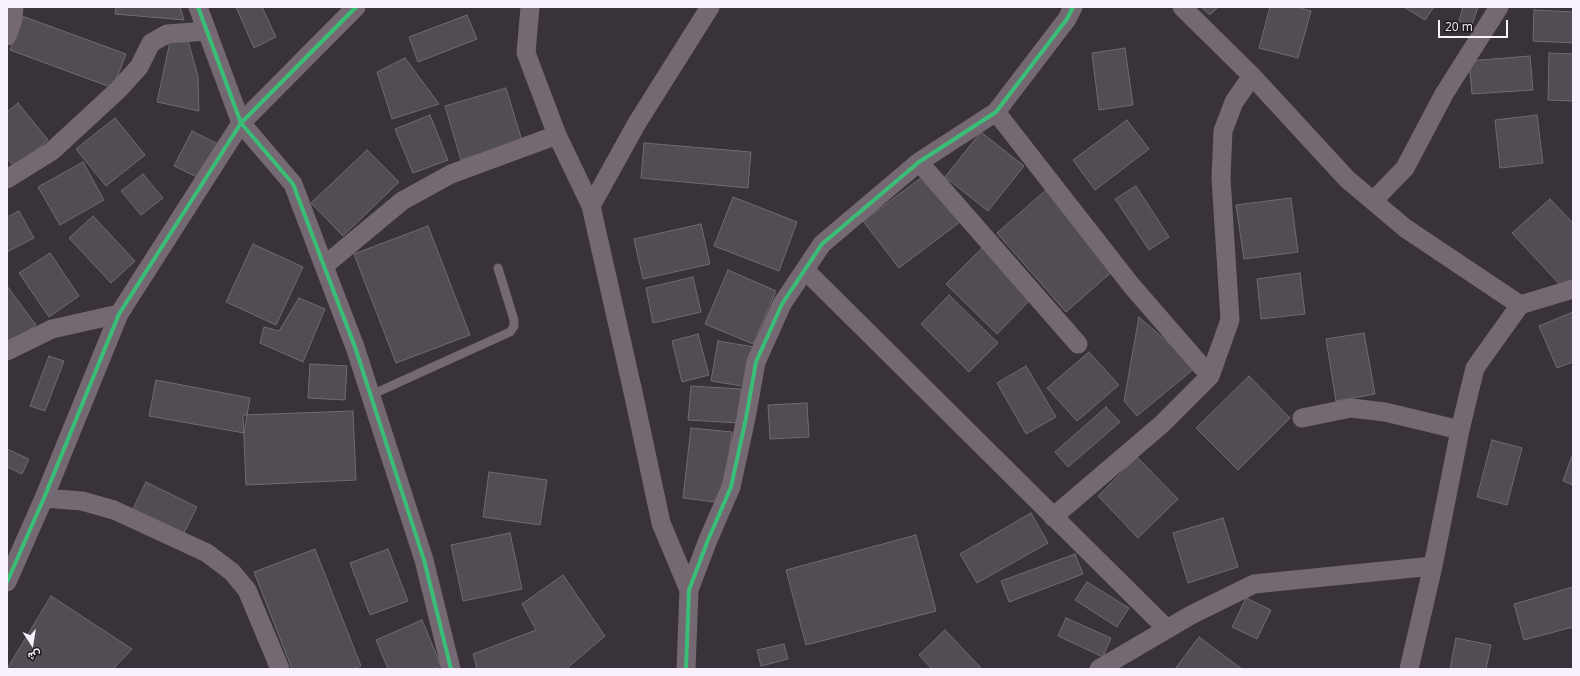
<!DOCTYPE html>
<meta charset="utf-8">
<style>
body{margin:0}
#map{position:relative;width:1580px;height:676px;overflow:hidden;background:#39323b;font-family:"Open Sans",Vazirmatn,sans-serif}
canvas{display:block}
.frame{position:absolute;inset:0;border:8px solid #f8f0fb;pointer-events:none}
.north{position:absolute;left:12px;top:624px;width:40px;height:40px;-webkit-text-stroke:3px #1e1921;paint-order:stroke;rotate:168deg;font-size:11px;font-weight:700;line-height:16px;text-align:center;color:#f8f0fb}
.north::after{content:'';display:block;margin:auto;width:14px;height:18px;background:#f8f0fb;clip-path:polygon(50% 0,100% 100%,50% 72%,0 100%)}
.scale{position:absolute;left:1438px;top:20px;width:70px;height:18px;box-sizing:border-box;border:2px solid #f8f0fb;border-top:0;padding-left:5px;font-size:12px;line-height:14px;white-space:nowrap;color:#f8f0fb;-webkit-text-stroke:3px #1e1921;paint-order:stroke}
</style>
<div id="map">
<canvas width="1580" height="676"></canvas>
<div class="frame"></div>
<div class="north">ش</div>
<div class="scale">20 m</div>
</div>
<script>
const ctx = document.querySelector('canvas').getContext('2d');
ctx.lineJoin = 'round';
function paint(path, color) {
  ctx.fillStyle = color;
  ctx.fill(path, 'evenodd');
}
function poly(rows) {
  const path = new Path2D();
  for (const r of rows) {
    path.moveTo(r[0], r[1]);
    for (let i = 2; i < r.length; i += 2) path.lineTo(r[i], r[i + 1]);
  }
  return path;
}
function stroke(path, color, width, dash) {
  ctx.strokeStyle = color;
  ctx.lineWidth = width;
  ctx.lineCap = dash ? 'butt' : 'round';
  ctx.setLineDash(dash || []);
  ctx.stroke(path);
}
const building = poly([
 [116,7,180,7,184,20,115,14,116,7],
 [236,7,262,7,276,37,254,48,236,7],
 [1201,7,1218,7,1210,15,1201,7],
 [1270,7,1296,7,1311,11,1298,58,1259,48,1270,7],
 [1404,7,1434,7,1425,20,1404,7],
 [1463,7,1478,7,1472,25,1459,21,1463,7],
 [1534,10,1573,12,1573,43,1533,41,1534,10],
 [467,15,477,39,418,62,409,37,467,15],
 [22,16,126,54,113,88,10,50,22,16],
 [171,37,188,41,198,76,199,111,157,102,171,37],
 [1125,48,1133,105,1099,110,1092,53,1125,48],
 [1549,53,1573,54,1573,101,1548,100,1549,53],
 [1530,56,1533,90,1472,94,1469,61,1530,56],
 [405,58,439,104,392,119,377,72,405,58],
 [506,88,522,141,461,160,445,106,506,88],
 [18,103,48,140,15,168,7,158,7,112,18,103],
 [430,115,448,160,413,173,395,129,430,115],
 [1537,115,1543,163,1500,168,1495,120,1537,115],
 [115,118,145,155,106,186,76,149,115,118],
 [1127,120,1149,149,1095,190,1073,160,1127,120],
 [192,131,218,144,201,179,174,166,192,131],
 [981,132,1024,166,988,211,945,177,981,132],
 [644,143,751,152,748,188,641,178,644,143],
 [367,150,399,182,343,236,311,203,367,150],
 [83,162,104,200,60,225,38,187,83,162],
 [143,174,163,198,141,215,121,191,143,174],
 [925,175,960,222,899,268,863,221,925,175],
 [1136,186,1169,237,1149,250,1115,199,1136,186],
 [1046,190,1115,269,1066,312,997,233,1046,190],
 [733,197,797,222,779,271,714,246,733,197],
 [1291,198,1298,252,1244,259,1236,205,1291,198],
 [1550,199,1573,223,1573,280,1564,289,1512,233,1550,199],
 [19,211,34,238,7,252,7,217,19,211],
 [93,216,135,261,111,283,69,238,93,216],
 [701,224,710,264,643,279,634,239,701,224],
 [428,226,470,335,396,363,354,254,428,226],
 [253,244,303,267,276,325,226,302,253,244],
 [982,248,1033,297,997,334,946,284,982,248],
 [50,253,79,296,49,317,19,273,50,253],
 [728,270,776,291,753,344,705,324,728,270],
 [1300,273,1305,314,1261,319,1257,279,1300,273],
 [693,277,701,312,653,323,646,288,693,277],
 [7,286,36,325,7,346,7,286],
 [949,295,998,343,969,372,921,324,949,295],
 [299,298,325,309,303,362,260,343,264,327,279,331,299,298],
 [1573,312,1573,362,1557,368,1539,326,1573,312],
 [1139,317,1196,367,1137,416,1124,401,1139,317],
 [1364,333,1375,394,1336,401,1326,339,1364,333],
 [698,334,709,375,682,382,672,341,698,334],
 [718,341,754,347,748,387,711,381,718,341],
 [1089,352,1119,385,1077,421,1047,388,1089,352],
 [49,356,64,361,45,411,30,406,49,356],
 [310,364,347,366,345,400,308,398,310,364],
 [1026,366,1056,417,1026,434,997,383,1026,366],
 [1249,376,1290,418,1238,470,1196,428,1249,376],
 [156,380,250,398,244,433,149,416,156,380],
 [691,386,741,389,738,423,688,420,691,386],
 [807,403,809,437,770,439,768,405,807,403],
 [1106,407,1120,422,1068,467,1055,452,1106,407],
 [353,411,356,480,246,485,243,415,353,411],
 [691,428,732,432,723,503,683,498,691,428],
 [1492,440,1522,448,1507,505,1477,497,1492,440],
 [7,449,29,459,22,474,7,467,7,449],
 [1573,453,1573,485,1563,481,1573,453],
 [1137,457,1178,499,1138,538,1098,496,1137,457],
 [489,472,547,480,540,525,483,517,489,472],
 [146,482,197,507,182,537,131,513,146,482],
 [1031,513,1048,543,977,583,960,554,1031,513],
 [1223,518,1238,567,1188,583,1173,533,1223,518],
 [510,533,522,589,463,601,451,545,510,533],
 [916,535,936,611,806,645,786,570,916,535],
 [315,549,361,666,353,669,292,669,254,572,315,549],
 [388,549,408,601,370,615,350,563,388,549],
 [1075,554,1083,574,1009,602,1001,581,1075,554],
 [563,575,605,636,566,669,477,669,473,654,536,630,522,604,563,575],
 [1087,582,1129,608,1117,627,1075,600,1087,582],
 [1573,587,1573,627,1524,640,1514,604,1573,587],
 [51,596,132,649,113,669,7,669,51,596],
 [1246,598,1271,610,1257,639,1232,627,1246,598],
 [1066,618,1111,638,1103,657,1058,636,1066,618],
 [422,620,441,666,433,669,388,669,376,640,422,620],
 [945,630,982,669,932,669,919,655,945,630],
 [1199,637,1242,669,1175,669,1199,637],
 [1456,638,1491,645,1486,669,1450,669,1456,638],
 [784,644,788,659,761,666,757,650,784,644]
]);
paint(building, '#524c55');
stroke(building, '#6f6a73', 1);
stroke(poly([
 [371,395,510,332,514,326,514,320,498,268]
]), '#746972', 9);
stroke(poly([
 [198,7,241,123,293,184,324,266,355,347,424,560,451,669],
 [530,7,526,53,557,135,591,206,633,392,661,523,689,590],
 [1182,7,1252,76,1347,179,1405,228,1520,305,1573,289],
 [7,36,13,19,14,7],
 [996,112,1131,285,1210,376],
 [919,162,1078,344],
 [7,179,52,151,118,90,139,67,151,43,167,34,207,31],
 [1373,201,1405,168,1444,94,1499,7],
 [591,206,637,123,710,7],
 [324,266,402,201,451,174,557,135],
 [805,270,1167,629],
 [7,351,52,329,119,314],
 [1302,418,1351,408,1385,412,1460,430],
 [44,498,82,501,114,510,207,553,232,572,247,590,280,669],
 [1053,517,1162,424,1210,376,1230,320,1221,178,1223,131,1234,102,1252,76],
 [7,582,44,498,119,314,241,123,356,7],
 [686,669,689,590,708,540,731,487,746,418,756,362,782,304,822,244,919,162,996,112,1067,19,1073,7],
 [1099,669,1191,615,1254,584,1433,566],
 [1409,669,1433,566,1460,430,1475,368,1520,305]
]), '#746972', 19);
stroke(poly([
 [198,7,241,123,293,184,324,266,355,347,424,560,451,669],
 [7,582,44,498,119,314,241,123,356,7],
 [686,669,689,590,708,540,731,487,746,418,756,362,782,304,822,244,919,162,996,112,1067,19,1073,7]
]), '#3abd76', 4);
</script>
